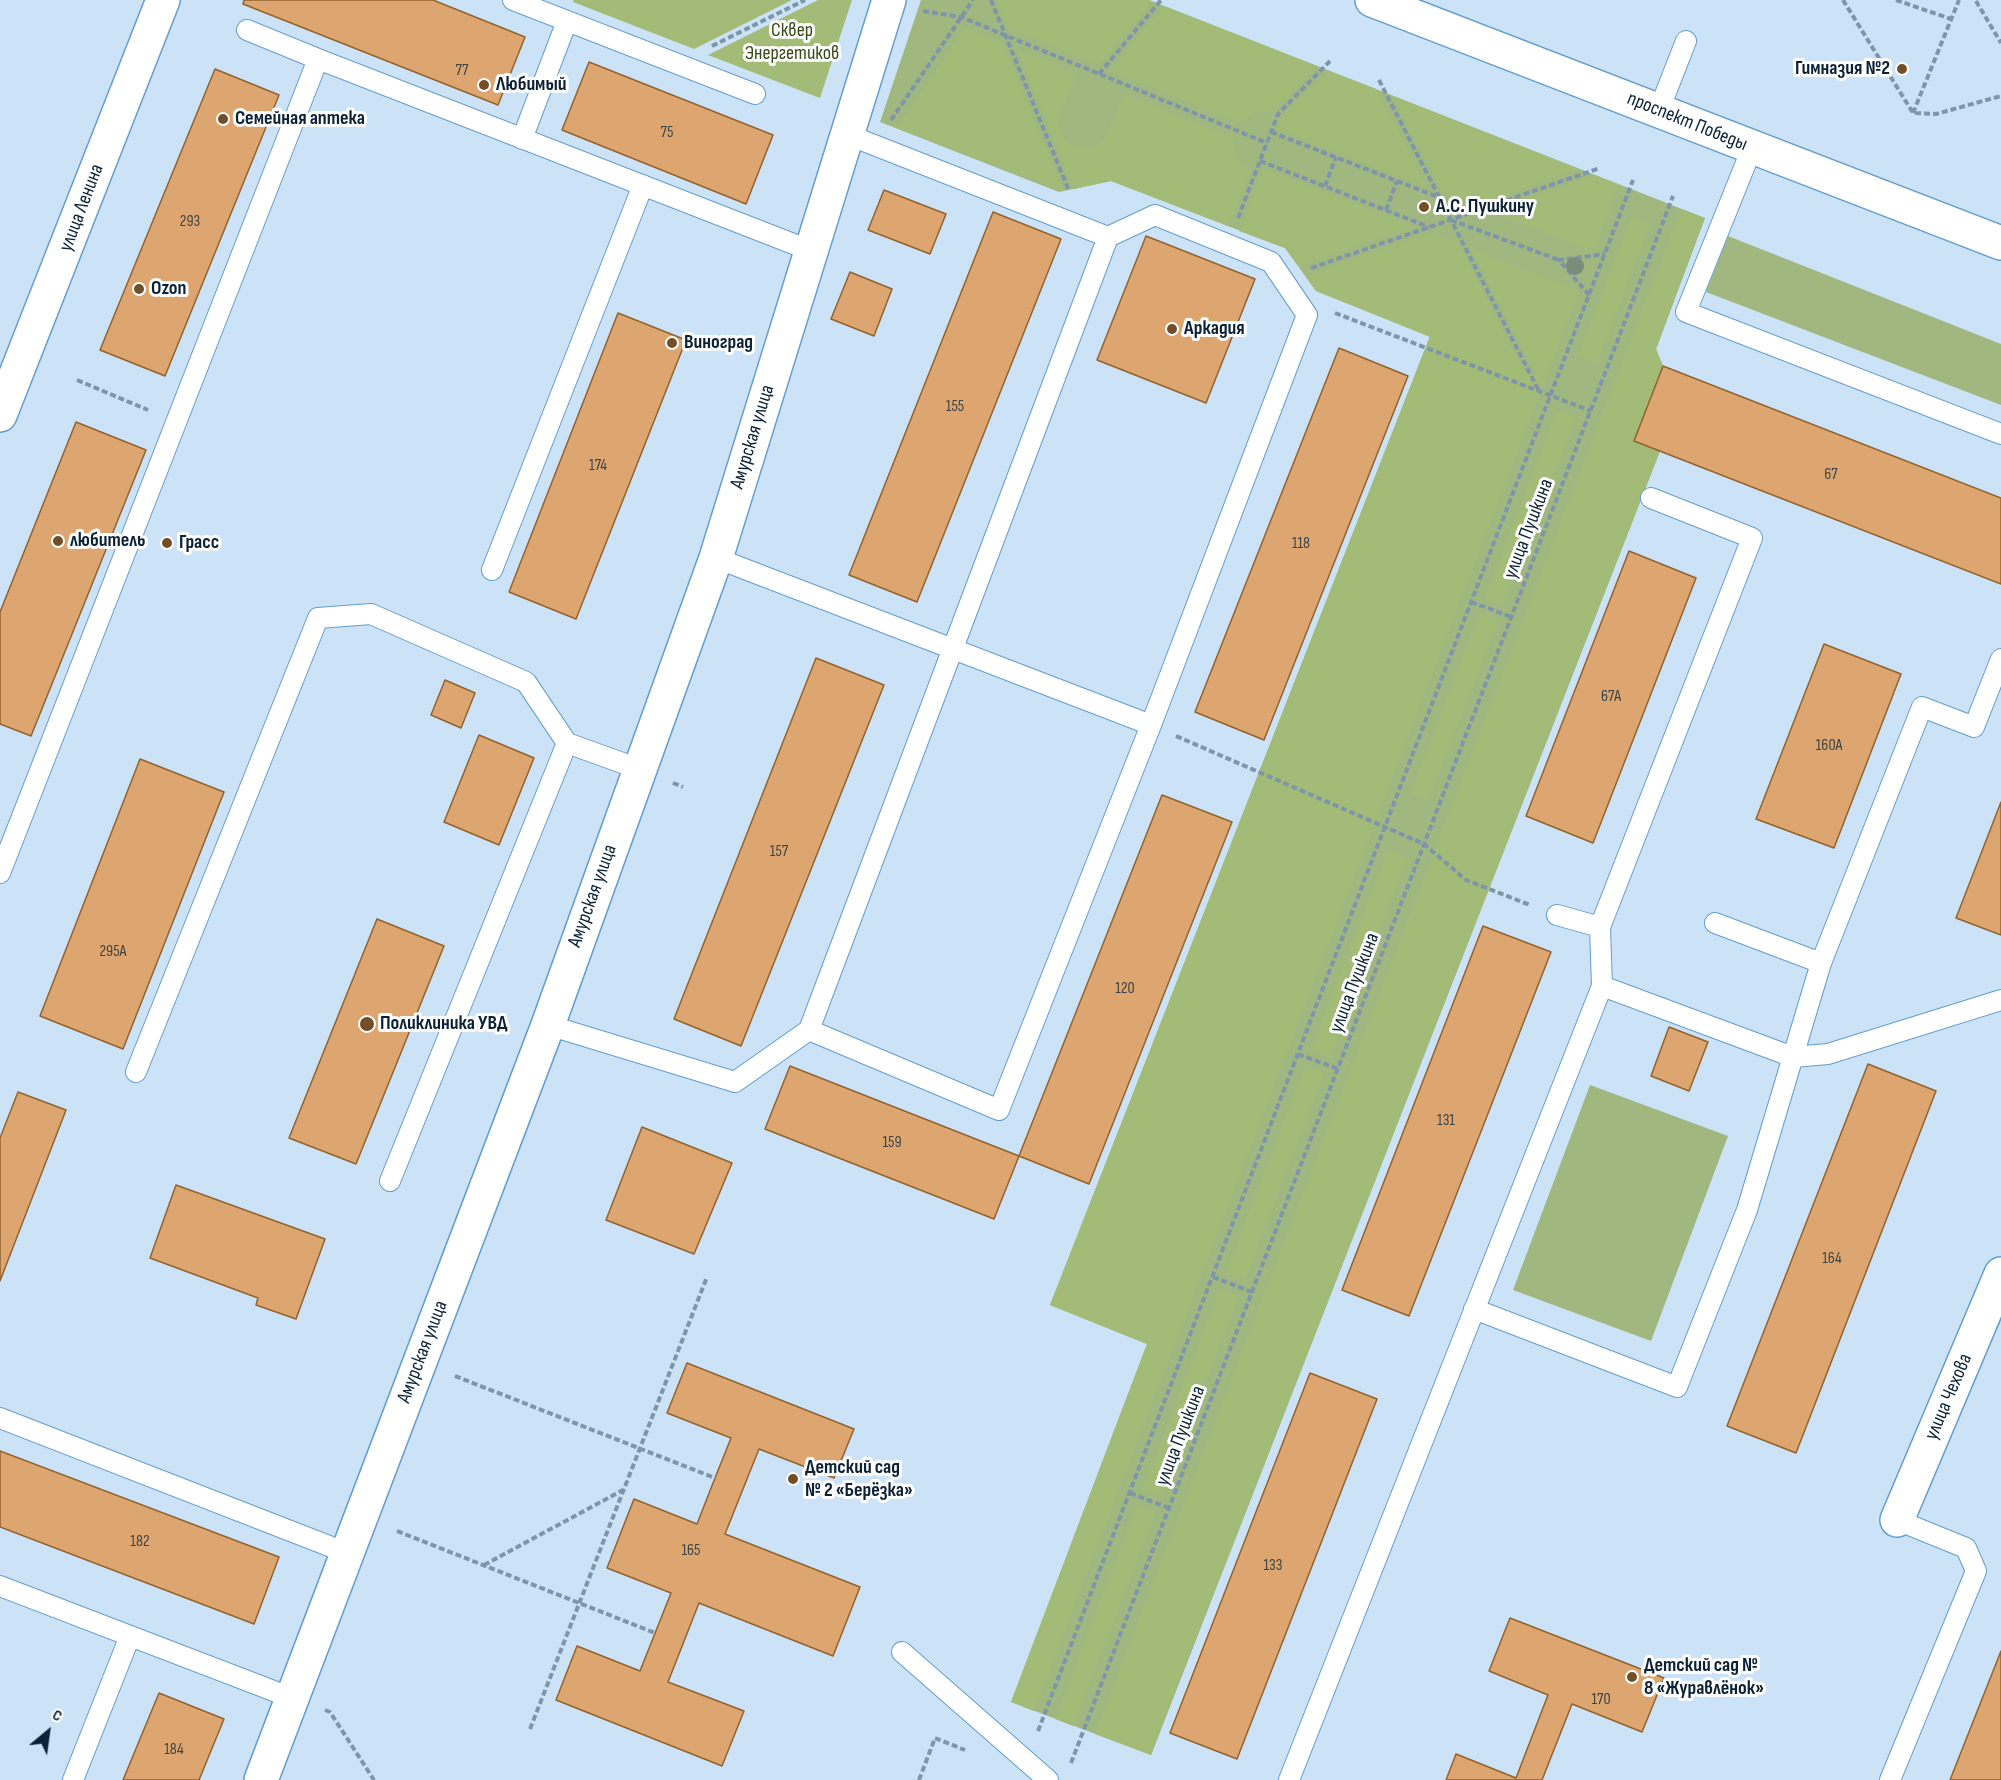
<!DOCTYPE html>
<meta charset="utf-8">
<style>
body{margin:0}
#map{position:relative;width:2001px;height:1780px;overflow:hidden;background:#cbe2f7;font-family:"Sofia Sans Condensed",sans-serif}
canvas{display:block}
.north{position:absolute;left:18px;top:1702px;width:60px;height:60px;-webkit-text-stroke:4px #fff;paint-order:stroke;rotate:29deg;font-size:16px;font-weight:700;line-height:24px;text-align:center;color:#0b2236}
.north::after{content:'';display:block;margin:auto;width:21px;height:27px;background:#0b2236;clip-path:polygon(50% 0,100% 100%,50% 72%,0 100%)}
</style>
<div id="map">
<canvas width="2001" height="1780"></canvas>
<div class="north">С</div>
</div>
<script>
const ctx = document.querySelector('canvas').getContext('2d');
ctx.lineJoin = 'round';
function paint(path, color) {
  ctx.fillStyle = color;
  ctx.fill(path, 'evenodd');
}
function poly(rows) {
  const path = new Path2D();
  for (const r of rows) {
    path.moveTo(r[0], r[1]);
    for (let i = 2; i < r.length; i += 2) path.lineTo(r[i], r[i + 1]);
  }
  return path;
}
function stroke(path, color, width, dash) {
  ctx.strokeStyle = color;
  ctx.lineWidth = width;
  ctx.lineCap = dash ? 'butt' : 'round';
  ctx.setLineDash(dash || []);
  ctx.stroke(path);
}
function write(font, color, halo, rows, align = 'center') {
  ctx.font = font + ' "Sofia Sans Condensed",sans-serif';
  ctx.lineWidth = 6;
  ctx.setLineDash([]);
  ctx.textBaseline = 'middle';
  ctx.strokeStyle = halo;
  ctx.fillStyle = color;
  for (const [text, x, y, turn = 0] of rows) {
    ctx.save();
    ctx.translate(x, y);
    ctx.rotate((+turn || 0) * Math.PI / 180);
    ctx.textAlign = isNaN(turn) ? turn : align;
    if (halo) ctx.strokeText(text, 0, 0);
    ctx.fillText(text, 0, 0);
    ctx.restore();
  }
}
paint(poly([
 [921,0,1149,0,1705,218,1656,349,1663,366,1634,441,1660,451,1151,1755,1011,1702,1147,1344,1050,1305,1430,336,1316,291,1285,248,1111,181,1059,192,880,122],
 [1728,236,2001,344,2001,405,1706,292],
 [1590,1085,1728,1136,1651,1341,1513,1290]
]), '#a1b780');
paint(poly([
 [574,0,792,0,694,49,573,2],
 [818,0,852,0,820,98,708,55],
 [996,0,1149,0,1152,1,1099,65,1008,27],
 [1164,6,1317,66,1273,111,1255,112,1239,123,1111,70],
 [965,28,1002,43,1063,191,897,128],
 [1017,49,1077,74,1058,118,1060,132,1068,143,1081,149,1095,146,1105,138,1124,94,1233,138,1236,158,1250,171,1228,226,1111,181,1074,189],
 [1329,71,1376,89,1427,187,1278,129,1283,117],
 [1393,96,1578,169,1475,205,1443,193],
 [1263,168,1413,226,1298,266,1285,248,1239,231],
 [1595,175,1619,185,1594,251,1491,211],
 [1681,209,1705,218,1656,349,1663,366,1634,441,1660,451,1151,1755,1095,1734],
 [1631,218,1650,224,1597,363,1578,356],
 [1429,233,1457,243,1524,373,1539,378,1472,250,1579,291,1034,1711,1011,1702,1147,1344,1050,1305,1430,337,1316,291,1305,276],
 [1557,410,1576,417,1504,605,1485,598],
 [1479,614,1498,621,1428,801,1410,795],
 [1388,850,1407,858,1330,1058,1311,1050],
 [1305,1066,1324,1073,1245,1280,1226,1273],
 [1220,1289,1239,1296,1162,1496,1143,1489],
 [1137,1505,1156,1512,1073,1726,1055,1719]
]), '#a2bc78');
const building = poly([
 [244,0,433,0,525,37,498,105,243,4,244,0],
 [589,62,773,135,746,204,562,130,589,62],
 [215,69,279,95,165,376,100,350,215,69],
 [884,190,946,214,930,254,868,230,884,190],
 [993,212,1061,239,917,602,849,575,993,212],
 [1146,236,1255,279,1206,403,1097,360,1146,236],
 [850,272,892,289,874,336,831,319,850,272],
 [618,313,686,340,576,619,509,592,618,313],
 [1339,348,1408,376,1264,740,1195,712,1339,348],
 [1663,366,2001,498,2001,584,1634,441,1663,366],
 [76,422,146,450,31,736,0,724,0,612,76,422],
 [1629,551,1696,578,1593,843,1526,816,1629,551],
 [1824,644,1901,674,1834,848,1756,819,1824,644],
 [816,658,884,685,741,1046,674,1019,816,658],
 [445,680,475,693,461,728,431,715,445,680],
 [479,735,534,758,499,845,444,822,479,735],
 [140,759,224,792,123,1049,40,1016,140,759],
 [1162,795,1232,822,1089,1184,1019,1156,1162,795],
 [2001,802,2001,935,1956,918,2001,802],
 [377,919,444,946,356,1164,289,1138,377,919],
 [1483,926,1551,952,1409,1316,1342,1290,1483,926],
 [1669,1027,1708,1042,1689,1091,1651,1076,1669,1027],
 [1868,1064,1936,1091,1796,1453,1727,1426,1868,1064],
 [790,1066,1019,1156,994,1219,765,1129,790,1066],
 [18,1092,66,1110,0,1281,0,1138,18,1092],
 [642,1127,732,1163,694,1254,606,1220,642,1127],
 [176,1185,325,1239,296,1319,256,1305,258,1298,150,1258,176,1185],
 [687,1363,854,1429,834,1478,759,1449,725,1534,860,1587,833,1656,699,1603,668,1682,744,1711,722,1766,556,1700,577,1646,640,1671,671,1593,607,1568,634,1499,697,1524,715,1478,731,1438,667,1413,687,1363],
 [1310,1373,1377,1399,1237,1759,1170,1733,1310,1373],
 [0,1451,279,1557,254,1624,0,1527,0,1451],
 [1510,1618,1664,1678,1642,1732,1572,1704,1542,1780,1446,1780,1456,1754,1516,1778,1548,1695,1489,1671,1510,1618],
 [2001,1651,2001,1780,1950,1780,2001,1651],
 [159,1693,224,1719,199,1780,123,1780,159,1693]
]);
paint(building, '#dda670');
stroke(building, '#93622d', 1.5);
const service = poly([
 [513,0,755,94],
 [247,30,318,59],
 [1659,110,1686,41],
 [846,134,1108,237],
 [522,139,567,21],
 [1752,148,1686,312,2001,434],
 [716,558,1151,725],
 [492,570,643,185],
 [0,873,318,59,809,250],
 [1557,915,1600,927],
 [1715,923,1821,963],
 [1602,986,1793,1057,1828,1054,2001,1000],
 [548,1025,735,1082,809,1030,999,1110,1151,725,1307,315,1271,262,1155,215,1108,237,809,1030],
 [136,1072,318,618,371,614,526,682,567,743,639,769],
 [390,1181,567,743],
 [1474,1309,1677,1387,1747,1210,1821,963,1922,707,1974,727,2001,659],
 [0,1418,347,1553],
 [0,1586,292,1698],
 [902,1652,1048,1780],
 [73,1780,130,1636],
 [1289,1780,1602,986,1600,927,1752,538,1651,498],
 [1890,1780,1976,1571,1966,1548,1897,1520]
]);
const minor = poly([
 [1897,1520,2001,1274],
 [261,1780,548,1025,716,558,889,0]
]);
const secondary = poly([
 [0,415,163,0]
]);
const primary = poly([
 [1372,0,2001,243]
]);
stroke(service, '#649dcd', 22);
stroke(minor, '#649dcd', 36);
stroke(secondary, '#649dcd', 36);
stroke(primary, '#649dcd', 36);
stroke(poly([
 [991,0,1069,191],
 [1843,0,1913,113,1936,114,2001,96],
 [1896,0,1951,19],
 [1976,1,2001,43],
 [923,11,961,17,1267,143],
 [712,46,805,0],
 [1099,74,1161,0],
 [1379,80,1539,391],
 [1913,113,1959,0],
 [891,120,973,0],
 [1271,132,1438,197],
 [1260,161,1429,227],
 [1325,186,1336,157],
 [1386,210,1397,181],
 [1238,218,1278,114,1330,61],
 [1451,220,1559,260],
 [1311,268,1600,168],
 [1589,295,1559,260,1605,254],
 [1335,313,1591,411],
 [77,380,148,410],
 [1471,602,1512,617],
 [1176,736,1424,844,1466,880,1530,905],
 [673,783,683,787],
 [1298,1054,1338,1069],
 [1213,1277,1252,1292],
 [455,1376,715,1478],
 [1130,1493,1169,1508],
 [397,1531,655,1633],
 [484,1565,623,1490],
 [325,1710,330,1712,374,1780],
 [530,1729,707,1277],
 [1038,1731,1633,180],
 [1071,1763,1673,196],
 [919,1780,935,1738,965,1750]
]), '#7f96aa', 4, [6, 3]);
stroke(service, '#fff', 20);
stroke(minor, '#fff', 33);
stroke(secondary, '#fff', 33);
stroke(primary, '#fff', 33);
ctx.fillStyle = '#7a8d7b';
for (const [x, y] of [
 [1575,266]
]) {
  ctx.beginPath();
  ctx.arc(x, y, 9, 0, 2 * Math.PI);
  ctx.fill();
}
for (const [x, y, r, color] of [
 [1902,69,6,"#734f29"],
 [484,85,6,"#734f29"],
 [223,119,6,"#734f29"],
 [1424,207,6,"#734f29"],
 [139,289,6,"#734f29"],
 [1172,329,6,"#734f29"],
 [672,343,6,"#734f29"],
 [58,541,6,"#734f29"],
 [167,543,6,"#734f29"],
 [367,1024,8,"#734f29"],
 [793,1479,6,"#734f29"],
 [1632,1677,6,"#734f29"]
]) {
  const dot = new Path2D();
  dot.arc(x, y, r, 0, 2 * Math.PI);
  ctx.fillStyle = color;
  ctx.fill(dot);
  stroke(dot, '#fff', 2);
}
write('16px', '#404344', null, [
 ["77",462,71],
 ["75",667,133],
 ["293",190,222],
 ["155",955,407],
 ["174",598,466],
 ["67",1831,475],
 ["118",1301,544],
 ["67А",1611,697],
 ["160А",1829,746],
 ["157",779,852],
 ["295А",113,952],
 ["120",1125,989],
 ["131",1446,1121],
 ["159",892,1143],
 ["164",1832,1259],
 ["182",140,1542],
 ["165",691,1551],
 ["133",1273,1566],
 ["170",1601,1700],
 ["184",174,1750]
]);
write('20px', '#374716', '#fff', [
 ["Сквер",792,31],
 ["Энергетиков",792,54]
]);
write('bold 20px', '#0b2236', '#fff', [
 ["Гимназия №2",1890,69,"right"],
 ["Любимый",496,85],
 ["Семейная аптека",235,119],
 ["А.С. Пушкину",1436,207],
 ["Ozon",151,289],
 ["Аркадия",1184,329],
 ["Виноград",684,343],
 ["любитель",70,541],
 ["Грасс",179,543],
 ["Поликлиника УВД",380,1024],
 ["Детский сад",805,1468],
 ["№ 2 «Берёзка»",805,1491],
 ["Детский сад №",1644,1666],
 ["8 «Журавлёнок»",1644,1689]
], 'left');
write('20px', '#0b2236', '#fff', [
 ["проспект Победы",1687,122,22],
 ["улица Ленина",82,208,-69],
 ["Амурская улица",753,437,-73],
 ["улица Пушкина",1529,529,-69],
 ["Амурская улица",593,896,-70],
 ["улица Пушкина",1355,983,-69],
 ["Амурская улица",423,1352,-69],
 ["улица Чехова",1949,1397,-67],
 ["улица Пушкина",1181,1436,-69]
]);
</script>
